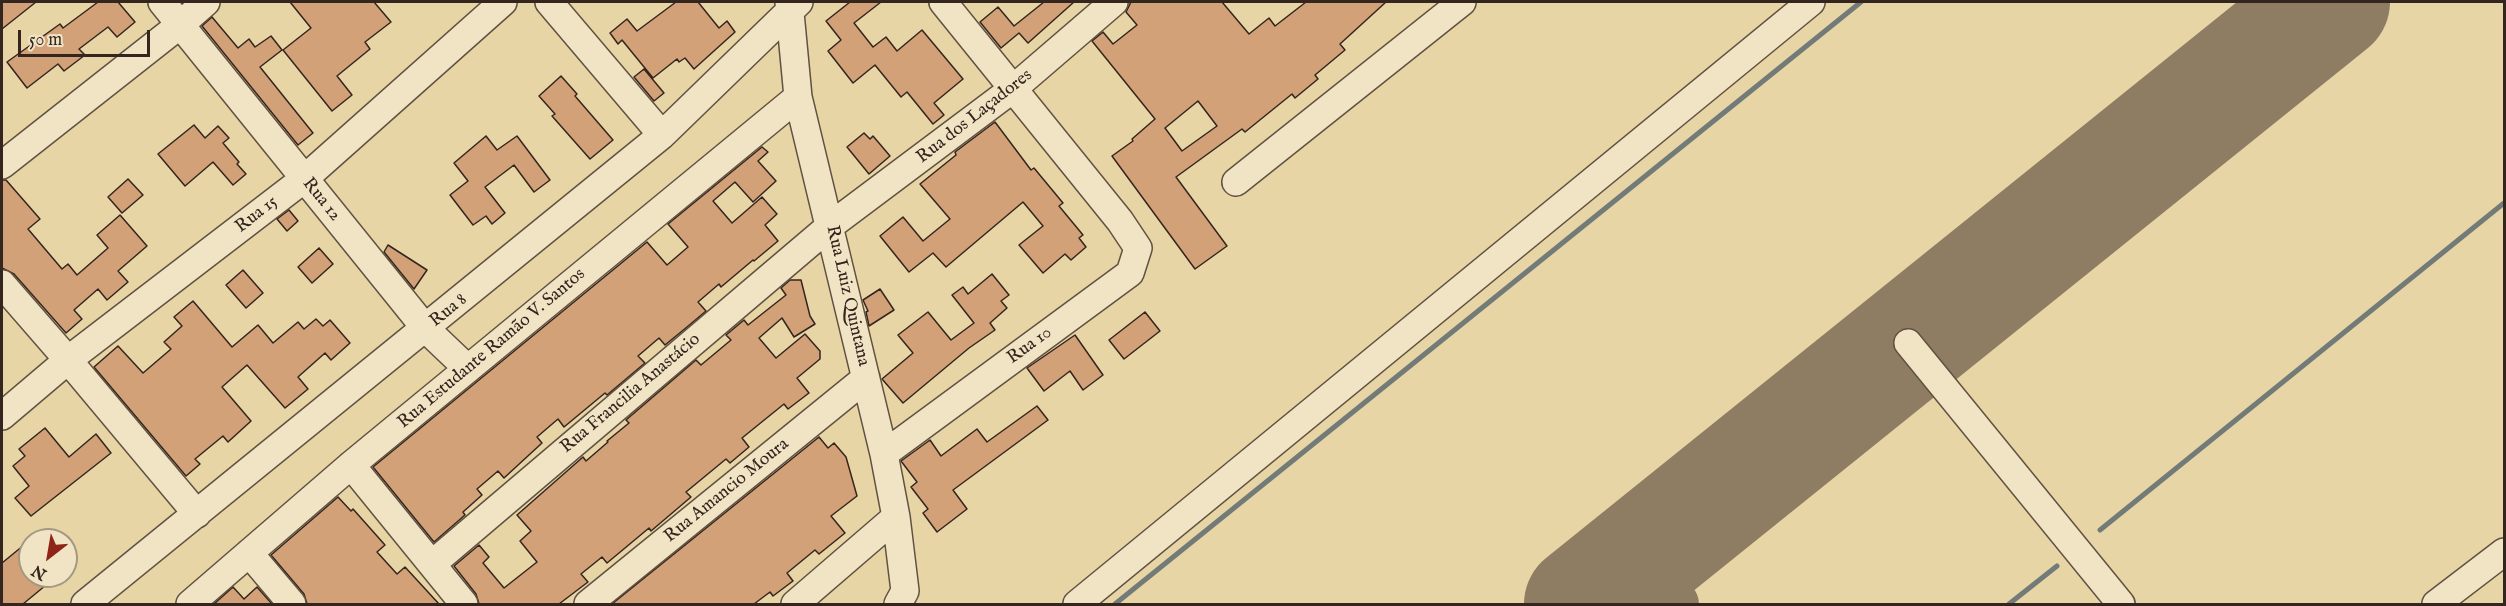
<!DOCTYPE html>
<meta charset="utf-8">
<style>
body{margin:0}
#map{position:relative;width:2506px;height:606px;overflow:hidden;background:#e8d5a6;font-family:"IM FELL English",serif}
canvas{display:block}
.frame{position:absolute;inset:0;border:3px solid #34251f;pointer-events:none}
.north{position:absolute;left:18px;top:528px;width:60px;height:60px;box-sizing:border-box;background:#f0e4c5;border:2px solid #a59883;border-radius:50%;rotate:211deg;font-size:16px;font-weight:700;line-height:24px;text-align:center;color:#34251f}
.north::after{content:'';display:block;margin:auto;width:21px;height:27px;background:#8f2418;clip-path:polygon(50% 0,100% 100%,50% 72%,0 100%)}
.scale{position:absolute;left:18px;top:30px;width:132px;height:27px;box-sizing:border-box;border:3px solid #34251f;border-top:0;padding-left:8px;font-size:18px;line-height:21px;white-space:nowrap;color:#34251f;-webkit-text-stroke:4px #f0e4c5;paint-order:stroke}
</style>
<div id="map">
<canvas width="2506" height="606"></canvas>
<div class="frame"></div>
<div class="north">N</div>
<div class="scale">50 m</div>
</div>
<script>
const ctx = document.querySelector('canvas').getContext('2d');
ctx.lineJoin = 'round';
function poly(rows) {
  const path = new Path2D();
  for (const r of rows) {
    path.moveTo(r[0], r[1]);
    for (let i = 2; i < r.length; i += 2) path.lineTo(r[i], r[i + 1]);
  }
  return path;
}
function stroke(path, color, width, dash) {
  ctx.strokeStyle = color;
  ctx.lineWidth = width;
  ctx.lineCap = dash ? 'butt' : 'round';
  ctx.setLineDash(dash || []);
  ctx.stroke(path);
}
function paint(path, color) {
  ctx.fillStyle = color;
  ctx.fill(path, 'evenodd');
}
function write(font, color, halo, rows, align = 'center') {
  ctx.font = font + ' "IM FELL English",serif';
  ctx.lineWidth = 4.5;
  ctx.setLineDash([]);
  ctx.textBaseline = 'middle';
  ctx.strokeStyle = halo;
  ctx.fillStyle = color;
  for (const [text, x, y, turn = 0] of rows) {
    ctx.save();
    ctx.translate(x, y);
    ctx.rotate((+turn || 0) * Math.PI / 180);
    ctx.textAlign = isNaN(turn) ? turn : align;
    if (halo) ctx.strokeText(text, 0, 0);
    ctx.fillText(text, 0, 0);
    ctx.restore();
  }
}
stroke(poly([
 [2100,530,2504,203],
 [1115,604,1861,2],
 [2009,604,2057,566]
]), '#737b78', 5);
stroke(poly([
 [1607,585,1637,581,1661,590,1675,604],
 [1669,597,1663,583,1662,560,1675,530]
]), '#8e7d62', 48);
stroke(poly([
 [1583,604,2331,2]
]), '#8e7d62', 118);
const building = poly([
 [2,2,36,2,2,29,2,2],
 [98,2,118,2,135,22,117,37,108,27,79,49,85,55,64,71,58,64,27,88,7,62,60,24,63,28,98,2],
 [290,2,374,2,391,22,365,42,370,49,337,76,352,95,332,111,283,50,311,28,290,2],
 [676,2,698,2,719,28,727,21,735,32,694,69,685,58,679,62,677,59,653,78,622,40,618,44,610,33,627,19,637,31,676,2],
 [850,2,881,2,854,23,873,47,886,37,897,51,922,30,963,79,934,103,944,115,933,124,907,92,901,97,875,65,853,83,828,51,841,40,826,21,850,2],
 [1044,2,1074,2,1028,43,1019,33,1001,48,980,22,998,7,1014,26,1044,2],
 [1131,2,1222,2,1249,34,1269,18,1275,26,1306,2,1386,2,1340,44,1345,50,1315,75,1318,79,1295,98,1292,94,1245,132,1242,129,1176,177,1227,246,1195,269,1112,156,1133,141,1132,139,1155,119,1092,41,1103,32,1113,44,1137,25,1126,12,1131,2],
 [1198,101,1217,126,1182,151,1165,128,1198,101],
 [212,17,238,48,249,39,255,47,271,36,282,50,260,67,313,133,298,145,202,26,212,17],
 [644,69,664,93,654,101,634,77,644,69],
 [561,76,577,94,575,96,613,140,590,159,552,116,555,114,539,96,561,76],
 [995,122,1031,170,1034,168,1063,203,1059,206,1083,235,1079,238,1086,247,1071,260,1065,254,1043,273,1019,245,1043,226,1023,202,946,267,933,253,909,272,880,236,903,217,923,241,950,219,920,184,956,155,955,152,995,122],
 [194,125,205,138,218,126,229,138,223,143,239,162,237,164,246,174,233,185,213,162,185,186,158,154,194,125],
 [864,133,870,139,873,136,890,156,869,174,847,147,864,133],
 [486,136,497,150,517,136,550,180,534,192,514,165,485,187,505,213,492,224,486,216,473,225,450,195,468,181,454,163,486,136],
 [762,147,768,152,758,161,776,181,753,202,735,182,713,201,732,223,762,197,777,214,765,225,778,241,754,261,753,260,721,287,719,284,698,302,706,311,687,327,665,345,659,338,638,356,645,363,607,395,605,393,564,427,558,419,537,437,542,443,504,478,498,471,477,489,482,495,463,512,465,515,434,542,373,467,647,242,667,265,688,247,668,224,762,147],
 [128,179,143,195,122,213,108,197,128,179],
 [2,180,6,180,40,219,28,229,62,269,68,264,77,275,108,248,97,235,120,215,147,246,118,271,128,282,107,300,98,289,74,310,82,319,66,333,14,274,2,268,2,180],
 [289,210,298,221,287,231,277,219,289,210],
 [388,245,427,270,414,289,384,252,388,245],
 [319,248,333,264,312,283,298,267,319,248],
 [243,270,263,293,246,308,226,285,243,270],
 [992,274,1009,295,1001,301,1007,308,990,323,995,330,969,348,903,403,882,379,913,353,898,335,928,312,951,340,974,323,952,295,963,287,968,294,992,274],
 [790,280,801,280,810,316,815,324,794,337,782,318,759,338,776,358,805,334,820,351,820,359,797,378,809,393,788,409,784,404,742,438,749,447,730,463,726,459,686,492,691,497,651,531,649,528,607,563,602,557,581,574,588,582,559,604,479,604,476,594,454,566,479,545,489,557,483,563,504,588,537,562,520,541,531,531,517,515,583,457,586,461,608,442,607,441,629,423,626,420,696,360,701,365,731,340,726,335,744,320,748,325,786,295,781,288,790,280],
 [880,289,894,310,869,326,866,312,868,311,863,300,880,289],
 [193,301,232,347,258,325,273,343,298,322,304,329,316,319,323,326,330,320,350,343,331,360,325,353,298,377,308,389,285,408,247,365,222,387,251,421,228,442,223,436,195,459,200,464,186,476,94,367,118,346,143,373,171,349,164,342,182,326,174,317,193,301],
 [1145,312,1160,331,1124,359,1109,340,1145,312],
 [1075,335,1103,375,1083,390,1070,371,1044,391,1027,368,1075,335],
 [1037,406,1048,420,953,490,967,509,937,532,923,513,928,509,911,487,917,482,901,461,930,440,941,456,977,429,987,442,1037,406],
 [45,428,69,457,96,434,111,453,31,516,15,498,29,486,13,466,25,456,19,449,45,428],
 [819,437,828,448,834,443,846,457,857,496,831,516,845,533,819,554,815,550,787,573,793,581,773,596,770,592,754,604,612,604,819,437],
 [338,497,351,511,353,509,385,545,377,552,397,574,405,567,439,604,307,604,304,594,271,555,338,497],
 [30,540,30,576,57,576,23,604,2,604,2,563,30,540],
 [233,587,244,599,257,587,272,604,214,604,233,587]
]);
paint(building, '#d3a178');
stroke(building, '#34251f', 1.5);
const minor = poly([
 [162,2,426,329,468,369],
 [549,2,662,135],
 [789,2,798,97,884,454,896,517,905,591,898,604],
 [2,165,181,24,206,2],
 [1236,182,1462,2],
 [2,284,68,360,197,514],
 [1908,343,2121,604],
 [2,416,68,360,304,179,503,2],
 [884,454,1130,273,1138,248,1120,221,943,2],
 [351,465,464,604],
 [249,553,292,604],
 [432,564,830,226,1014,88,1114,2],
 [85,604,662,135,799,2],
 [190,604,351,465,798,97],
 [588,604,866,378],
 [795,604,896,517],
 [1077,604,1811,2],
 [2436,604,2504,552]
]);
stroke(minor, '#615141', 30);
stroke(minor, '#f0e4c5', 27);
write('18px', '#34251f', '#f0e4c5', [
 ["Rua dos Laçadores",975,117,-38],
 ["Rua 12",321,200,51],
 ["Rua 15",257,215,-38],
 ["Rua Luiz Quintana",847,296,77],
 ["Rua 8",449,311,-39],
 ["Rua 10",1030,346,-36],
 ["Rua Estudante Ramão V. Santos",492,349,-40],
 ["Rua Francilia Anastácio",631,394,-40],
 ["Rua Amancio Moura",727,491,-39]
]);
</script>
